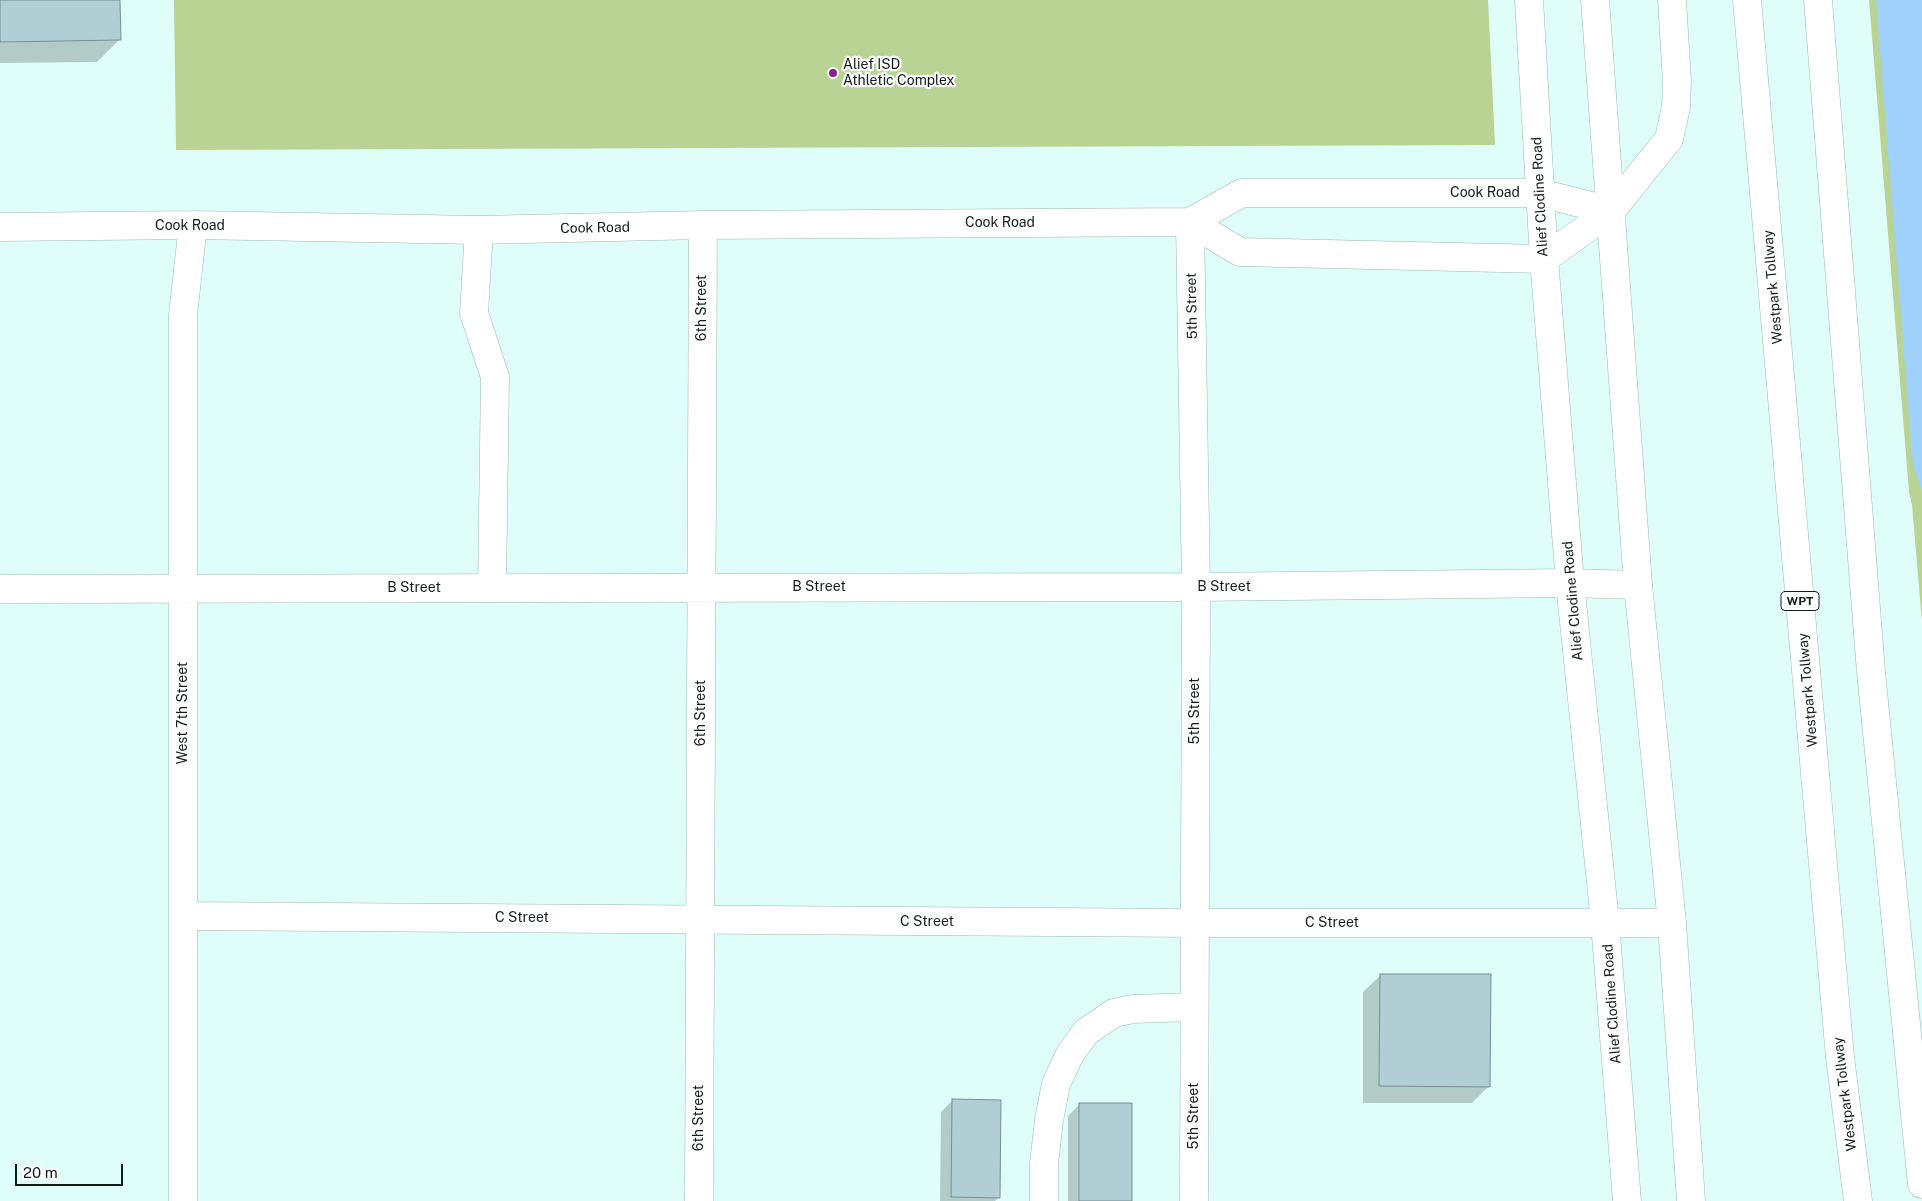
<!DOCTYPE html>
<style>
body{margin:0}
#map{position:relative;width:1922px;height:1201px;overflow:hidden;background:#e0fef9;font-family:"Public Sans",sans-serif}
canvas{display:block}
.scale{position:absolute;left:15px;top:1164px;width:108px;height:22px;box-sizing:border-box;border:2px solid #111c1a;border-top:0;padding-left:6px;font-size:15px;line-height:18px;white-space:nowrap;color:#111c1a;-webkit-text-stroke:4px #fff;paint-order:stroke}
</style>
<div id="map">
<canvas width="1922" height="1201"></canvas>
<div class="scale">20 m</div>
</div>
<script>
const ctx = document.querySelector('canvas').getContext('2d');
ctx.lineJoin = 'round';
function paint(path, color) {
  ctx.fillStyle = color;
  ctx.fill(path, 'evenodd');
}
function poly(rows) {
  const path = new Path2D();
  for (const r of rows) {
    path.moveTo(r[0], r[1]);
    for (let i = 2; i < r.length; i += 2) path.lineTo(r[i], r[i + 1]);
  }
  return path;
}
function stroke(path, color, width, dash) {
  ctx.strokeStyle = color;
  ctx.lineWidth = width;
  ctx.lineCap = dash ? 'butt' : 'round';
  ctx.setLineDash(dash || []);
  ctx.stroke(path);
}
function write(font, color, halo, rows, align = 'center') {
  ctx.font = font + ' "Public Sans",sans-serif';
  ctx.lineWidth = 4.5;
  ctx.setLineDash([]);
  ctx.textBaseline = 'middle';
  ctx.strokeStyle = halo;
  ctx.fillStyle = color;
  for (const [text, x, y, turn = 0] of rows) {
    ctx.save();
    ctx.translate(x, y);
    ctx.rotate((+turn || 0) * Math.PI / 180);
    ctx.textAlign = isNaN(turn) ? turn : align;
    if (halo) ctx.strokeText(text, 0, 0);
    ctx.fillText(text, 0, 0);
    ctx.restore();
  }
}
paint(poly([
 [174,0,1488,0,1495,145,176,150],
 [1869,0,1922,0,1922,622,1912,505,1909,492]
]), '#b9d395');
paint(poly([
 [1876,0,1922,0,1922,490,1913,466]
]), '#9fd1fa');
paint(poly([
 [0,0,119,0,120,39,97,62,0,63],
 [1381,975,1489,1086,1472,1103,1363,1103,1363,992],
 [952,1101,999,1197,995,1201,940,1201,941,1112],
 [1080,1104,1130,1201,1068,1201,1068,1116]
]), '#0003');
const building = poly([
 [0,0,120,0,121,40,0,42,0,0],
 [1380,974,1491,974,1490,1087,1379,1086,1380,974],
 [952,1099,1001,1100,1000,1198,951,1197,952,1099],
 [1079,1103,1132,1103,1132,1201,1079,1201,1079,1103]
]);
paint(building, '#b1ced4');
stroke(building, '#748f95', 1);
const minor = poly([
 [1190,222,1196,587,1194,1201],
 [1190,222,1240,252,1544,259,1611,211],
 [0,227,193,225,479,230,703,225,1190,222,1242,193,1540,193,1611,211],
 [479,230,474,313,495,377,492,588],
 [0,589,1196,587,1570,583,1638,585],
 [183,916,1195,923,1672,923],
 [183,1201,183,315,193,225],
 [699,1201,703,225],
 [1044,1201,1044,1164,1049,1120,1056,1084,1070,1054,1086,1032,1114,1013,1133,1009,1194,1007]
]);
const major = poly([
 [1529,0,1544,259,1570,583,1605,922,1627,1201],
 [1595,0,1638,585,1672,923,1691,1201]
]);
const highway = poly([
 [1747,0,1840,1057,1858,1201],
 [1818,0,1871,672,1922,1184],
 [1611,211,1669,139,1676,107,1677,81,1672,0]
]);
stroke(minor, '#9bb7b3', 29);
stroke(major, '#9bb7b3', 29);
stroke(highway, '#9bb7b3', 29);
stroke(minor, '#fff', 28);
stroke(major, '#fff', 28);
stroke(highway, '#fff', 28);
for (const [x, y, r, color] of [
 [833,73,5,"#891e84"]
]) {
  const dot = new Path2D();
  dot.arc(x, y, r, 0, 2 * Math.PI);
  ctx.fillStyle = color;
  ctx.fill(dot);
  stroke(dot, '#fff', 2);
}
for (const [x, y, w] of [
 [1800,601,38]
]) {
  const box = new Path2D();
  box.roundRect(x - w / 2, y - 9.5, w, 19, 4);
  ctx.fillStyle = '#fff';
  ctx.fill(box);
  stroke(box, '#111c1a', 1);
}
write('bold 12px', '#111c1a', null, [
 ["WPT",1800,601]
]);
write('14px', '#111c1a', '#fff', [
 ["Alief ISD",843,65],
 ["Athletic Complex",843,81]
], 'left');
write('14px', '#111c1a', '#fff', [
 ["Cook Road",1485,193],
 ["Alief Clodine Road",1540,197,-93],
 ["Cook Road",1000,223],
 ["Cook Road",190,226],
 ["Cook Road",595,228,-1],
 ["Westpark Tollway",1773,287,-95],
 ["5th Street",1192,306,-91],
 ["6th Street",702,308,-90],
 ["B Street",819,587],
 ["B Street",1224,587],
 ["B Street",414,588],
 ["Alief Clodine Road",1573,601,-95],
 ["Westpark Tollway",1808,690,-95],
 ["5th Street",1195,711,-90],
 ["West 7th Street",183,713,-90],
 ["6th Street",701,713,-90],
 ["C Street",522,918],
 ["C Street",927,922],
 ["C Street",1332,923],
 ["Alief Clodine Road",1612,1004,-94],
 ["Westpark Tollway",1845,1094,-97],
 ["5th Street",1194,1116,-90],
 ["6th Street",699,1118,-90]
]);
</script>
